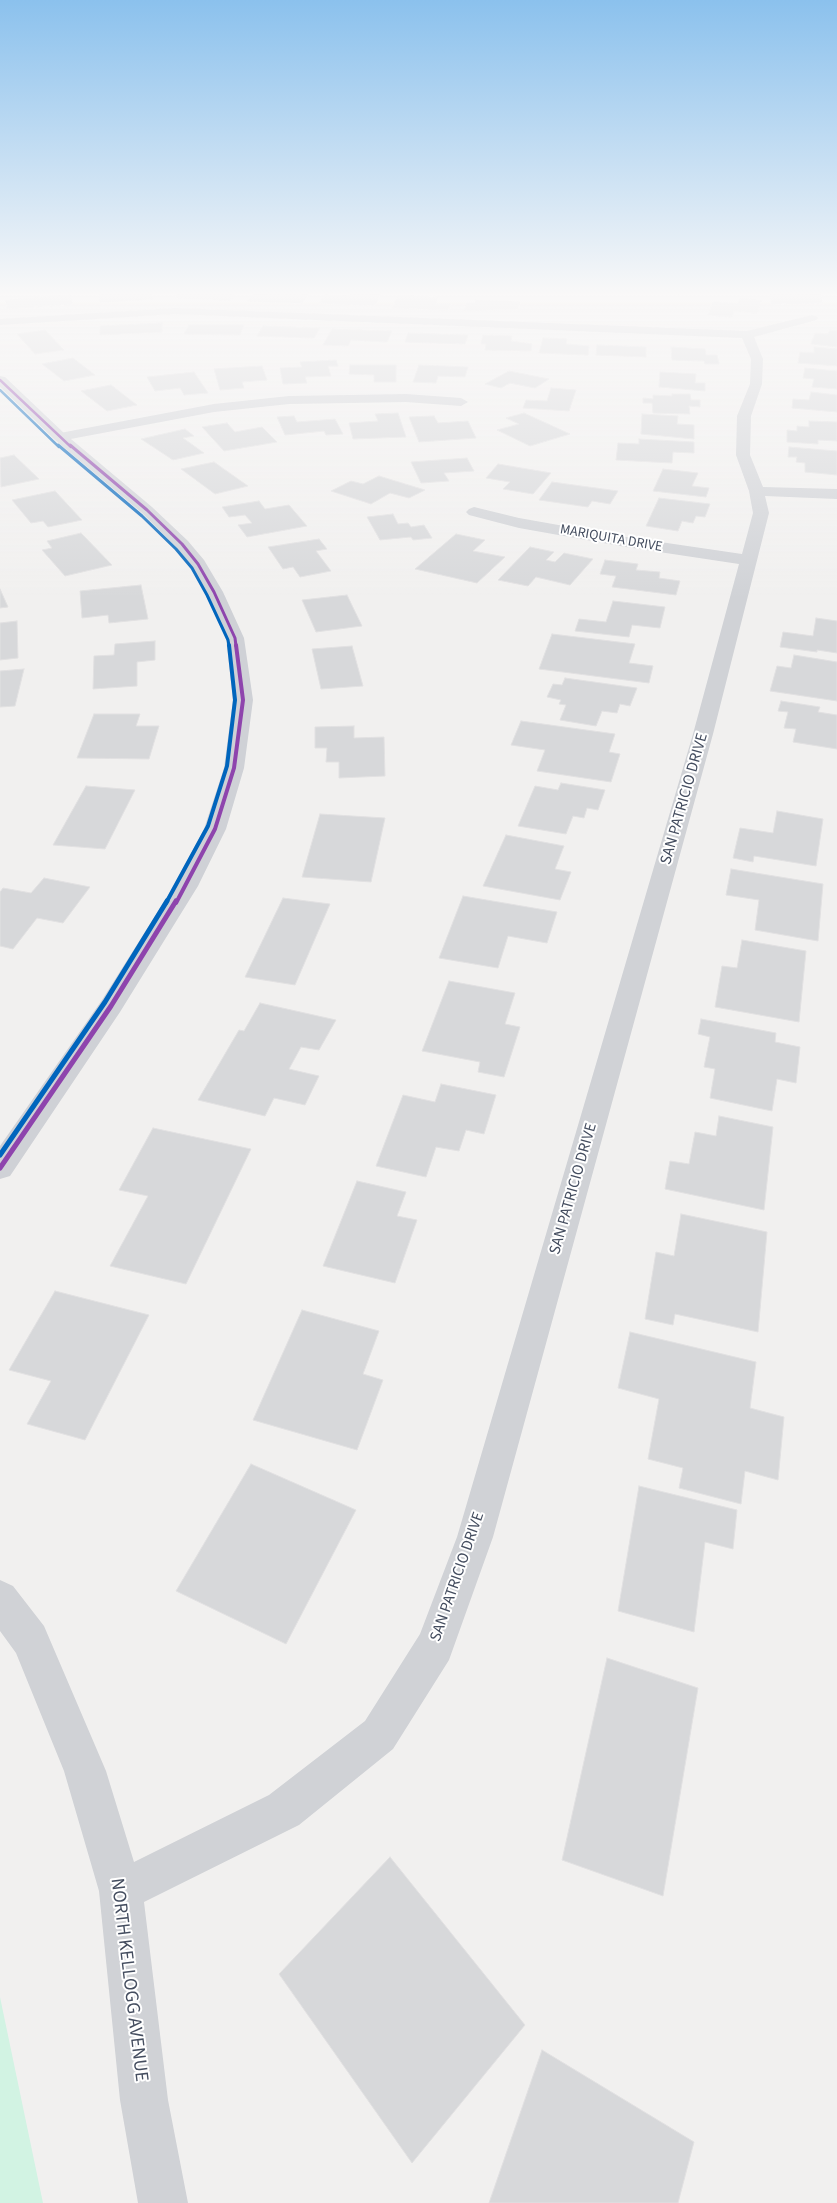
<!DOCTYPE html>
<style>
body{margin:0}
canvas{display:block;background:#f1f0ef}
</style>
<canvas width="837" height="2203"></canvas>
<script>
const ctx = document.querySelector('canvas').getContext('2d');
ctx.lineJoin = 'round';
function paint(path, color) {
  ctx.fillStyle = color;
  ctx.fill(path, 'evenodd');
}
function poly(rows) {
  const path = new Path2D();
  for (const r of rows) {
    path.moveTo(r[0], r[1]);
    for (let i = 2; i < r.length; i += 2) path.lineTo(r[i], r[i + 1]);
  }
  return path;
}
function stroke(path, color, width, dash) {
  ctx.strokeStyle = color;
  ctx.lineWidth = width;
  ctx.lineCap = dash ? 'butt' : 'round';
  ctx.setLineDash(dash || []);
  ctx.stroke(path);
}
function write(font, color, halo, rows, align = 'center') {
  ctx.font = font + ' "Source Sans 3",sans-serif';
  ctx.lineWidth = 4;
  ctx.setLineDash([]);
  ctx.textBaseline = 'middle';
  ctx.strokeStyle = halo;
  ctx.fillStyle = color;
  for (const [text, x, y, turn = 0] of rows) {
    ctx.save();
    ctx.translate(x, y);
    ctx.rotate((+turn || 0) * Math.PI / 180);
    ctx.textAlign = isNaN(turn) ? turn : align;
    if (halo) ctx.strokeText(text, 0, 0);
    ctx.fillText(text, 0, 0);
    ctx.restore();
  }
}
paint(poly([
 [0,1997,43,2203,0,2203]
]), '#d2f3e3');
const building = poly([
 [99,291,151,291,152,299,100,302,99,291],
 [181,291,204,291,236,292,231,300,175,298,181,291],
 [673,291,705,291,706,292,678,294,673,291],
 [270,293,308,295,302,303,248,301,253,295,268,295,270,293],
 [771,293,821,295,822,303,771,304,771,293],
 [351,294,380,295,374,306,320,303,325,295,350,296,351,294],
 [70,295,72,304,7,309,6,300,70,295],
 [398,296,438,297,435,304,451,304,448,310,392,308,398,296],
 [740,298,761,300,757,313,734,311,732,317,708,315,713,302,738,304,740,298],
 [476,300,520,302,518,309,464,311,466,303,475,303,476,300],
 [162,323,162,332,100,335,100,326,162,323],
 [189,325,244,325,240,335,184,334,189,325],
 [263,326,320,328,314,338,257,336,263,326],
 [332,329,392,331,387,342,351,340,348,346,323,345,332,329],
 [45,330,64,350,35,354,17,334,45,330],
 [830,330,837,331,837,347,811,344,815,333,828,334,830,330],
 [408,333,468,335,465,344,405,342,408,333],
 [483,335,512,336,511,341,532,344,531,351,485,350,486,344,481,344,483,335],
 [543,338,567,339,566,344,589,346,588,355,539,353,543,338],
 [597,345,646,347,646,357,596,355,597,345],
 [671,347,705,349,706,355,717,355,719,364,705,364,704,361,672,360,671,347],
 [814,347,837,349,837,366,798,363,800,352,814,353,814,347],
 [73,358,95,375,64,381,42,364,73,358],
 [336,360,338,366,328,366,331,376,305,377,307,383,283,384,280,368,302,367,300,362,336,360],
 [350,365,396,365,396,382,374,382,374,375,349,374,350,365],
 [419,365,468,367,465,377,438,376,436,383,413,382,419,365],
 [262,366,267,380,242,382,244,388,220,390,214,369,262,366],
 [805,368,837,371,837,389,812,387,814,379,803,378,805,368],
 [509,371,549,379,535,388,510,383,501,388,485,384,509,371],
 [194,372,208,393,184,395,180,388,155,391,147,377,194,372],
 [660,372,696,374,695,383,705,383,705,391,659,387,660,372],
 [111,385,137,405,107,411,81,391,111,385],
 [551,388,576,390,569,411,523,408,526,400,547,401,551,388],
 [811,392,837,395,837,412,792,408,793,399,809,400,811,392],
 [672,394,690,394,691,400,700,400,700,407,689,406,690,414,653,413,652,403,643,403,643,398,653,399,653,395,672,396,672,394],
 [398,413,406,437,353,439,349,423,378,421,375,414,398,413],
 [524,413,570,434,530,446,497,430,519,424,506,418,524,413],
 [642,414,678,416,677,424,694,425,694,439,641,434,642,414],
 [294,416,297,422,335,419,343,434,326,435,324,431,285,435,277,417,294,416],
 [434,416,438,423,468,421,476,438,419,442,409,417,434,416],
 [809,421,837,422,837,441,818,440,818,444,787,442,787,430,797,431,797,426,809,427,809,421],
 [227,423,235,432,262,427,277,442,224,451,202,427,227,423],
 [185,429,194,436,183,438,204,453,173,460,141,439,185,429],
 [639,439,694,442,694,453,673,452,672,463,616,460,618,443,639,444,639,439],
 [789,447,837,451,837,475,805,472,805,463,796,462,797,457,788,457,789,447],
 [14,455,39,479,1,487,0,458,14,455],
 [467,458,474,471,444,473,449,481,421,483,411,462,467,458],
 [214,462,248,486,215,494,181,469,214,462],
 [498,464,551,473,533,494,503,489,510,482,486,478,498,464],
 [663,469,698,473,692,486,709,488,706,497,653,491,663,469],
 [379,476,425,490,409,498,390,493,371,504,331,491,351,481,363,484,379,476],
 [552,482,618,491,610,504,592,501,588,507,539,500,552,482],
 [55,491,82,520,48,527,43,521,31,523,12,500,55,491],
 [659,498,710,504,705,517,696,516,693,523,682,521,678,531,646,526,659,498],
 [259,501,265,509,289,505,307,526,247,537,238,525,252,523,245,515,229,517,222,507,259,501],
 [393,514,398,524,408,523,411,527,424,525,432,538,413,540,411,537,380,540,367,517,393,514],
 [81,533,112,565,65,576,42,550,52,548,47,541,81,533],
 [456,534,485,540,473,551,505,557,477,583,415,569,456,534],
 [319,539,327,549,316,551,331,571,300,577,293,567,283,569,268,547,319,539],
 [530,547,554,552,546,560,555,562,564,553,593,559,570,585,536,577,528,586,498,580,530,547],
 [605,560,638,564,636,570,660,572,659,578,680,581,676,595,612,587,616,576,600,574,605,560],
 [141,585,148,619,109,623,108,615,82,618,80,591,141,585],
 [0,589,8,607,0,608,0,589],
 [347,595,362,626,316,632,302,600,347,595],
 [613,601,665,607,660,628,632,625,629,637,575,631,579,619,606,622,613,601],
 [816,618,837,621,837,653,817,650,817,652,780,647,783,632,813,636,816,618],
 [17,621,18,658,0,660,0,623,17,621],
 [552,634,635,644,629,663,653,666,649,683,539,669,552,634],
 [155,641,155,660,137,662,137,686,93,689,94,656,114,655,115,644,155,641],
 [352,646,363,686,321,689,312,649,352,646],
 [794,655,837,662,837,701,770,691,777,666,791,668,794,655],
 [24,669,15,706,0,707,0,671,24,669],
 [565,678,637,688,630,706,620,704,617,713,602,711,596,726,560,720,566,705,559,704,561,700,547,697,553,684,562,685,565,678],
 [781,701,820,707,818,712,837,715,837,749,793,742,796,729,784,728,788,712,778,711,781,701],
 [94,714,140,714,136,726,159,726,149,759,77,758,94,714],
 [521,721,615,734,609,752,620,754,611,782,537,771,545,750,511,745,521,721],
 [354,726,354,738,384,737,385,776,339,778,339,762,326,762,327,748,315,748,315,727,354,726],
 [561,783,605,790,598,810,587,808,584,818,573,816,566,834,518,826,535,786,558,790,561,783],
 [86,786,135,790,105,849,53,845,86,786],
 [777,811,823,819,816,866,754,856,753,862,733,858,740,828,773,833,777,811],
 [320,814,385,818,371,882,302,877,320,814],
 [506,835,564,846,555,869,571,872,560,900,483,886,506,835],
 [731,869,823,884,818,941,755,930,759,900,726,895,731,869],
 [44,878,90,887,63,923,37,918,13,949,0,946,0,892,3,888,31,893,44,878],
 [463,896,557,912,547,943,508,936,498,968,439,958,463,896],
 [283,898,330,904,295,985,245,977,283,898],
 [742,940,806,951,799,1022,715,1007,722,966,737,968,742,940],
 [449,981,515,993,505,1024,520,1027,504,1077,478,1072,480,1062,422,1051,449,981],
 [260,1003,336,1020,319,1050,301,1047,289,1069,319,1076,305,1105,274,1098,265,1116,198,1100,239,1030,244,1031,260,1003],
 [701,1019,776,1033,775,1042,800,1047,796,1083,777,1079,772,1111,710,1098,715,1069,704,1067,710,1037,698,1034,701,1019],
 [441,1084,496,1095,484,1134,466,1130,459,1151,436,1147,426,1177,376,1166,403,1095,435,1102,441,1084],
 [719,1116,773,1127,764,1210,665,1189,670,1161,689,1164,695,1132,716,1136,719,1116],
 [153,1128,251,1149,186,1284,110,1266,148,1196,119,1190,153,1128],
 [357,1181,406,1192,397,1216,417,1220,395,1283,323,1266,357,1181],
 [681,1214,767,1232,758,1332,675,1314,673,1325,645,1319,656,1252,674,1256,681,1214],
 [55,1291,149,1315,85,1440,27,1424,51,1381,9,1370,55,1291],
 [302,1310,379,1331,363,1374,383,1380,357,1450,253,1420,302,1310],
 [630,1332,756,1362,750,1408,784,1417,778,1480,745,1471,741,1504,679,1488,683,1468,648,1459,659,1399,618,1388,630,1332],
 [251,1464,356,1510,286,1644,176,1591,251,1464],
 [639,1486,737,1510,733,1549,705,1542,694,1632,618,1611,639,1486],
 [607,1658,698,1688,663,1896,562,1860,607,1658],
 [390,1857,525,2025,412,2163,279,1974,390,1857],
 [542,2050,694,2142,678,2203,489,2203,542,2050]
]);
paint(building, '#d7d8da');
stroke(building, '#e2e1e2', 1);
paint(poly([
 [175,308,747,331,812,315,816,316,818,318,816,320,754,337,763,359,762,384,751,416,750,455,763,487,837,489,837,499,765,496,769,513,713,734,493,1537,449,1660,393,1749,299,1825,144,1902,168,2100,188,2203,138,2203,120,2100,99,1891,64,1771,16,1653,0,1631,0,1580,13,1586,44,1626,106,1771,134,1862,269,1795,365,1721,420,1634,457,1537,693,734,739,564,626,547,519,528,469,515,466,512,469,509,474,507,519,518,626,537,742,554,753,513,749,491,736,455,737,416,750,384,751,359,742,338,175,314,0,325,0,319,175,308],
 [406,394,461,398,468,402,461,406,406,402,289,404,214,412,60,441,53,437,60,433,214,404,289,396,406,394]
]), '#d0d2d6');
paint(poly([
 [0,376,5,377,65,434,152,507,188,541,204,560,223,592,244,638,253,700,244,768,226,829,198,886,120,1012,10,1176,0,1179,0,1146,102,1000,174,886,204,829,224,768,233,700,226,638,205,592,191,566,176,547,142,513,55,440,0,387,0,376]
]), '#cfd1d6');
stroke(poly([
 [0,380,71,447]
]), '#8e44ad', 2.5);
stroke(poly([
 [70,445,147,510,182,544,198,564,214,592,235,638,236,646]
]), '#8e44ad', 3);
stroke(poly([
 [176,903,215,829,234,768,243,700,236,645]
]), '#8e44ad', 4);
stroke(poly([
 [0,1168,111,1006,176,901]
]), '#8e44ad', 5);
stroke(poly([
 [0,390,59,447]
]), '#0065bd', 2.5);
stroke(poly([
 [58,445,142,516,176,549,192,568,207,595,228,640,229,646]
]), '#0065bd', 3);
stroke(poly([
 [166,903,208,826,227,766,235,700,229,645]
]), '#0065bd', 4);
stroke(poly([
 [0,1155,105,1002,167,901]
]), '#0065bd', 5);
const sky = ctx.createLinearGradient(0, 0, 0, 599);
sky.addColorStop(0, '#8bc1ed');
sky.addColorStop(0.49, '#f9f8f8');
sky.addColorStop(1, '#f9f8f800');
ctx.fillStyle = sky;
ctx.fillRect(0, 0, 837, 599);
write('14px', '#444d5f', '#fff', [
 ["MARIQUITA DRIVE",611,539,10]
]);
write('16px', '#444d5f', '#fff', [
 ["SAN PATRICIO DRIVE",685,799,-74],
 ["SAN PATRICIO DRIVE",574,1189,-74],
 ["SAN PATRICIO DRIVE",458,1577,-71]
]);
write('19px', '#444d5f', '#fff', [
 ["NORTH KELLOGG AVENUE",128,1980,83]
]);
</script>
